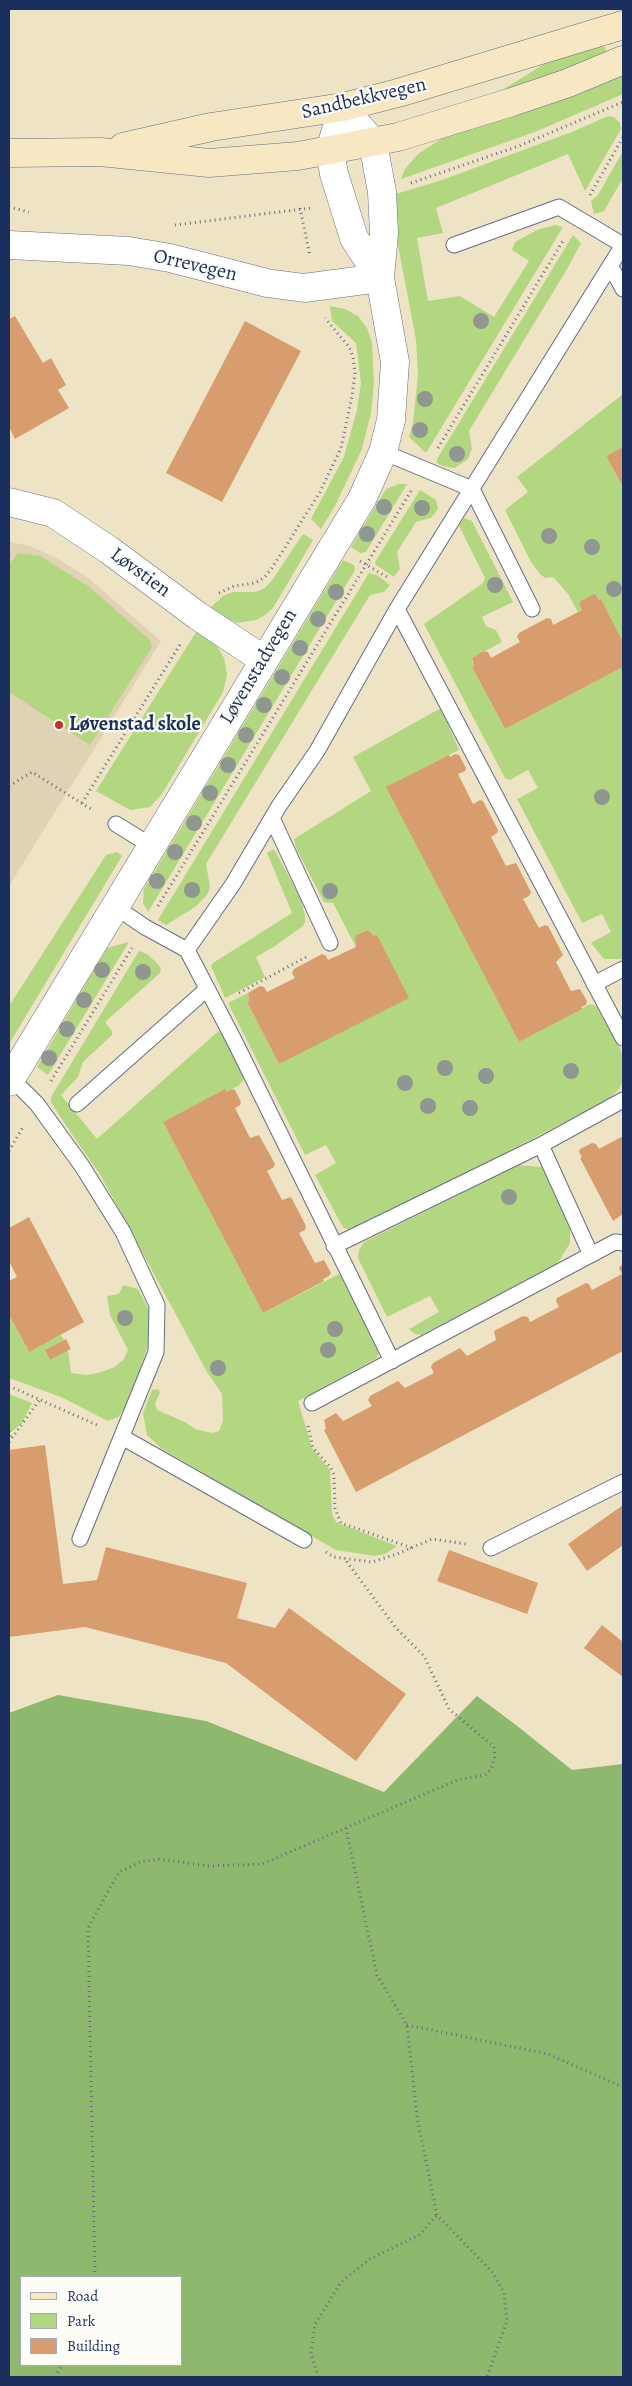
<!DOCTYPE html>
<meta charset="utf-8">
<style>
body{margin:0}
#map{position:relative;width:632px;height:2386px;overflow:hidden;background:#eee3c4;font-family:Alegreya,serif}
canvas{display:block}
.frame{position:absolute;inset:0;border:10px solid #1b2f5e;pointer-events:none}
.legend{position:absolute;left:20px;top:2276px;width:162px;height:90px;box-sizing:border-box;background:#fdfcf7;border:1px solid #a3aaba;margin:0;padding:6px 9px;list-style:none;font-size:15px;color:#1b2f5e}
.legend li{display:flex;align-items:center;gap:10px;height:25px}
.legend b{width:25px;border:1px solid #a3aaba}
</style>
<div id="map">
<canvas width="632" height="2386"></canvas>
<div class="frame"></div>
<ul class="legend">
<li><b style="height:6px;background:#f8e7c3"></b>Road</li>
<li><b style="height:14px;background:#b2d780"></b>Park</li>
<li><b style="height:14px;background:#d79d6f"></b>Building</li>
</ul>
</div>
<script>
const ctx = document.querySelector('canvas').getContext('2d');
ctx.lineJoin = 'round';
function paint(path, color) {
  ctx.fillStyle = color;
  ctx.fill(path, 'evenodd');
}
function poly(rows) {
  const path = new Path2D();
  for (const r of rows) {
    path.moveTo(r[0], r[1]);
    for (let i = 2; i < r.length; i += 2) path.lineTo(r[i], r[i + 1]);
  }
  return path;
}
function stroke(path, color, width, dash) {
  ctx.strokeStyle = color;
  ctx.lineWidth = width;
  ctx.lineCap = dash ? 'butt' : 'round';
  ctx.setLineDash(dash || []);
  ctx.stroke(path);
}
function write(font, color, halo, rows, align = 'center') {
  ctx.font = font + ' Alegreya,serif';
  ctx.lineWidth = 4.5;
  ctx.setLineDash([]);
  ctx.textBaseline = 'middle';
  ctx.strokeStyle = halo;
  ctx.fillStyle = color;
  for (const [text, x, y, turn = 0] of rows) {
    ctx.save();
    ctx.translate(x, y);
    ctx.rotate((+turn || 0) * Math.PI / 180);
    ctx.textAlign = isNaN(turn) ? turn : align;
    if (halo) ctx.strokeText(text, 0, 0);
    ctx.fillText(text, 0, 0);
    ctx.restore();
  }
}
paint(poly([
 [9,542,30,546,55,557,88,578,161,641,9,886]
]), '#e1d2b6');
paint(poly([
 [605,47,607,57,505,95,502,90,554,58,585,48],
 [623,71,623,94,535,132,401,179,405,169,418,154,441,139],
 [608,116,614,117,620,123,621,129,585,191,568,154,436,208,443,233,417,238,428,301,460,296,494,317,529,261,512,250,515,242,537,230,555,225,563,227,426,453,409,437,413,422,418,375,416,340,398,245,395,209,396,194,442,180,572,132],
 [623,151,623,178,604,211,594,214,591,201,598,195],
 [573,235,581,243,567,269,469,431,472,449,468,459,455,468,442,466,437,463,437,459],
 [330,306,345,309,358,316,367,328,372,342,374,383,371,413,362,449,335,506,321,529,311,519,344,457,357,410,361,383,356,343,332,321],
 [623,394,623,447,606,456,623,487,623,642,601,599,599,600,596,595,593,594,581,601,579,604,582,610,578,612,568,594,556,580,553,577,545,578,540,574,531,562,505,510,528,492,517,477],
 [399,484,407,484,366,552,360,553,351,547,386,489],
 [420,490,436,500,438,509,431,518,416,522,397,552,400,569,394,577,375,564,375,562],
 [464,518,472,521,513,602,482,617,486,626,496,630,502,642,472,658,472,661,474,666,472,667,505,729,623,667,623,959,604,959,591,943,611,932,602,914,582,923,517,799,538,788,528,770,510,780,505,778,424,624,483,583,485,578,459,526],
 [303,534,313,540,273,608,265,615,256,620,237,623,207,611,223,596,233,592,256,592,265,588,273,579],
 [18,553,40,556,88,586,150,640,152,647,90,745,9,692,9,565],
 [343,560,354,565,355,570,148,912,143,903,144,889],
 [369,573,377,575,390,585,384,592,370,595,206,864,210,887,207,895,195,907,166,925,158,920],
 [198,629,217,646,224,658,227,675,223,692,162,794,150,807,130,810,96,791],
 [441,708,459,750,387,787,519,1042,590,1004,596,1006,620,1048,623,1059,623,1080,619,1089,609,1099,386,1215,354,1231,349,1230,344,1228,340,1222,315,1175,336,1163,326,1145,305,1155,228,1003,248,993,249,1001,247,1002,279,1064,282,1063,374,936,368,930,356,936,356,947,333,903,324,902,296,848,294,839,371,791,353,757],
 [274,849,300,897,305,915,305,922,303,926,275,946,256,957,265,977,225,998,211,966,213,963,292,913,267,853],
 [117,852,122,856,9,1044,9,1006,106,855],
 [129,942,48,1075,37,1067,107,948],
 [139,951,147,954,156,962,161,968,160,973,105,1022,112,1031,112,1035,83,1062,78,1077,61,1095,97,1139,214,1035,219,1031,222,1032,244,1077,243,1081,238,1086,226,1092,224,1090,163,1122,263,1313,341,1273,381,1346,377,1358,298,1401,312,1448,330,1470,332,1514,336,1522,397,1546,385,1554,374,1556,336,1550,162,1449,147,1435,143,1413,152,1390,158,1389,160,1392,155,1404,157,1410,185,1422,195,1429,212,1433,219,1431,223,1421,222,1394,207,1372,101,1176,63,1121,51,1102,51,1097],
 [518,1165,542,1167,570,1228,570,1243,561,1258,556,1264,421,1335,415,1334,409,1329,439,1312,430,1296,387,1317,358,1258,359,1250,364,1242],
 [123,1285,138,1289,149,1310,151,1328,147,1348,130,1402,118,1417,108,1421,61,1397,9,1378,9,1315,28,1351,61,1335,64,1340,45,1350,50,1360,68,1350,71,1373,86,1375,98,1373,115,1367,124,1359,128,1350,110,1315,107,1296,119,1294],
 [9,1394,32,1403,22,1423,9,1434]
]), '#b2d780');
paint(poly([
 [58,1695,206,1721,384,1792,477,1696,516,1725,572,1770,623,1764,623,2377,9,2377,9,1713],
 [21,2277,181,2277,181,2365,21,2365]
]), '#8db86e');
paint(poly([
 [15,316,43,363,51,358,66,385,58,390,69,408,15,439,9,427,9,319],
 [245,321,301,351,222,502,166,473],
 [623,447,623,487,606,456],
 [593,594,596,595,599,600,601,599,623,642,623,667,505,729,472,667,474,666,472,658,484,651,488,652,491,658,520,642,517,637,519,633,547,618,551,619,553,625,578,612,582,610,579,604,581,601],
 [455,754,459,755,466,768,465,771,458,774,473,804,480,800,483,801,498,830,497,833,491,837,506,866,516,863,531,892,529,896,523,899,539,928,545,925,548,926,563,955,556,962,571,991,580,989,587,1001,586,1005,581,1007,582,1009,519,1042,386,787,449,755,450,757],
 [368,930,374,936,377,935,409,998,279,1064,247,1002,249,1001,248,993,260,986,264,987,267,992,295,978,292,973,294,969,322,954,326,956,328,960,356,947,355,936],
 [225,1089,226,1092,232,1089,235,1090,241,1102,240,1105,235,1108,250,1138,259,1135,275,1164,274,1167,267,1171,282,1200,291,1197,306,1226,305,1230,299,1233,315,1263,324,1260,331,1273,329,1276,323,1279,324,1281,263,1313,163,1122],
 [623,1136,623,1214,613,1221,580,1158,582,1157,579,1152,580,1149,592,1143,596,1144,599,1149],
 [29,1217,84,1322,29,1352,9,1315,9,1281,17,1277,9,1261,9,1228],
 [623,1263,623,1351,356,1492,324,1430,326,1429,324,1420,336,1413,343,1421,372,1406,368,1400,370,1396,398,1381,405,1388,434,1373,431,1367,433,1363,460,1348,467,1356,496,1340,494,1331,523,1316,528,1317,530,1322,559,1307,556,1301,557,1298,586,1283,589,1284,592,1290,622,1274,619,1268],
 [66,1339,71,1349,50,1360,45,1350],
 [45,1445,63,1584,97,1580,106,1547,247,1583,237,1618,275,1628,289,1608,406,1694,356,1761,226,1663,85,1627,9,1637,9,1450],
 [623,1505,623,1545,587,1571,568,1544],
 [449,1550,538,1583,527,1614,437,1581],
 [602,1625,623,1642,623,1677,584,1648]
]), '#d79d6f');
const service = poly([
 [454,245,559,207,623,245],
 [611,267,623,289],
 [383,452,472,489,532,609],
 [397,609,623,1038],
 [272,818,330,943],
 [116,824,150,845],
 [114,906,145,927,187,950,233,884,279,806,317,751,397,609,623,245],
 [187,950,235,1042,392,1361],
 [594,984,623,969],
 [11,1078,37,1104,82,1166,123,1232,157,1305,156,1352,80,1539],
 [77,1104,207,989],
 [334,1246,541,1145],
 [591,1255,541,1145,623,1100],
 [312,1403,615,1242,623,1243],
 [122,1437,304,1540],
 [491,1548,623,1482]
]);
const minor = poly([
 [343,107,330,150,334,174,354,238,380,278],
 [9,245,129,251,170,258,267,283,304,288,380,278],
 [9,502,53,513,109,550,198,616,264,660],
 [9,1082,362,499,383,452,391,420,395,362,380,278,384,233,382,192,373,143,343,107]
]);
const secondary = poly([
 [123,147,211,127,343,107,398,93,623,25],
 [9,153,100,152,209,163,298,156,398,137,512,102,568,83,623,60]
]);
stroke(service, '#656e82', 17);
stroke(minor, '#656e82', 29);
stroke(secondary, '#656e82', 29);
stroke(poly([
 [411,183,519,146,623,102],
 [590,195,623,137],
 [9,207,29,212],
 [300,208,310,256],
 [175,225,311,208],
 [438,448,564,239],
 [360,561,387,577],
 [219,593,234,586,255,583,264,578,272,568,320,492,341,448,352,396,355,373,353,357,349,347,325,318],
 [9,786,32,772,94,811],
 [82,803,181,643],
 [158,906,411,491],
 [239,993,308,956],
 [51,1081,132,948],
 [9,1151,23,1127],
 [9,1386,99,1426],
 [308,1426,313,1448,331,1468,334,1475,335,1509,341,1523,412,1548],
 [9,1431,11,1435,9,1439],
 [9,1442,41,1398],
 [326,1552,334,1557,372,1562,397,1554,432,1539,466,1544],
 [346,1828,377,1975,407,2025,417,2117,437,2215,493,2273,504,2293,507,2321,487,2377],
 [407,2025,548,2054,623,2087],
 [95,2277,88,1928,119,1872,140,1862,160,1859,207,1866,262,1864,457,1780,485,1775,491,1769,495,1756,494,1747,449,1709,424,1656,396,1628,344,1558],
 [55,2377,62,2365],
 [318,2377,311,2352,315,2324,341,2282,370,2259,419,2235,437,2215]
]), '#656e82', 3, [1, 4]);
stroke(service, '#fff', 15);
stroke(minor, '#fff', 28);
stroke(secondary, '#f8e7c3', 28);
ctx.fillStyle = '#8f9790';
for (const [x, y] of [
 [481,321],
 [425,399],
 [420,430],
 [457,454],
 [384,507],
 [422,508],
 [367,534],
 [549,536],
 [592,547],
 [495,585],
 [614,589],
 [336,592],
 [318,619],
 [300,648],
 [282,677],
 [264,705],
 [246,735],
 [228,765],
 [210,793],
 [602,797],
 [194,823],
 [175,852],
 [157,881],
 [192,890],
 [330,891],
 [102,970],
 [143,972],
 [84,1000],
 [67,1029],
 [49,1058],
 [445,1068],
 [571,1071],
 [486,1076],
 [405,1083],
 [428,1106],
 [470,1108],
 [509,1197],
 [125,1318],
 [335,1329],
 [328,1350],
 [218,1368]
]) {
  ctx.beginPath();
  ctx.arc(x, y, 8, 0, 2 * Math.PI);
  ctx.fill();
}
for (const [x, y, r, color] of [
 [59,725,5,"#c8321e"]
]) {
  const dot = new Path2D();
  dot.arc(x, y, r, 0, 2 * Math.PI);
  ctx.fillStyle = color;
  ctx.fill(dot);
  stroke(dot, '#fdfcf7', 2);
}
write('20px', '#1b2f5e', '#fdfcf7', [
 ["Sandbekkvegen",364,99,-13],
 ["Orrevegen",195,266,13],
 ["Løvstien",140,573,36],
 ["Løvenstadvegen",259,667,-59]
]);
write('bold 20px', '#1b2f5e', '#fdfcf7', [
 ["Løvenstad skole",69,725]
], 'left');
</script>
